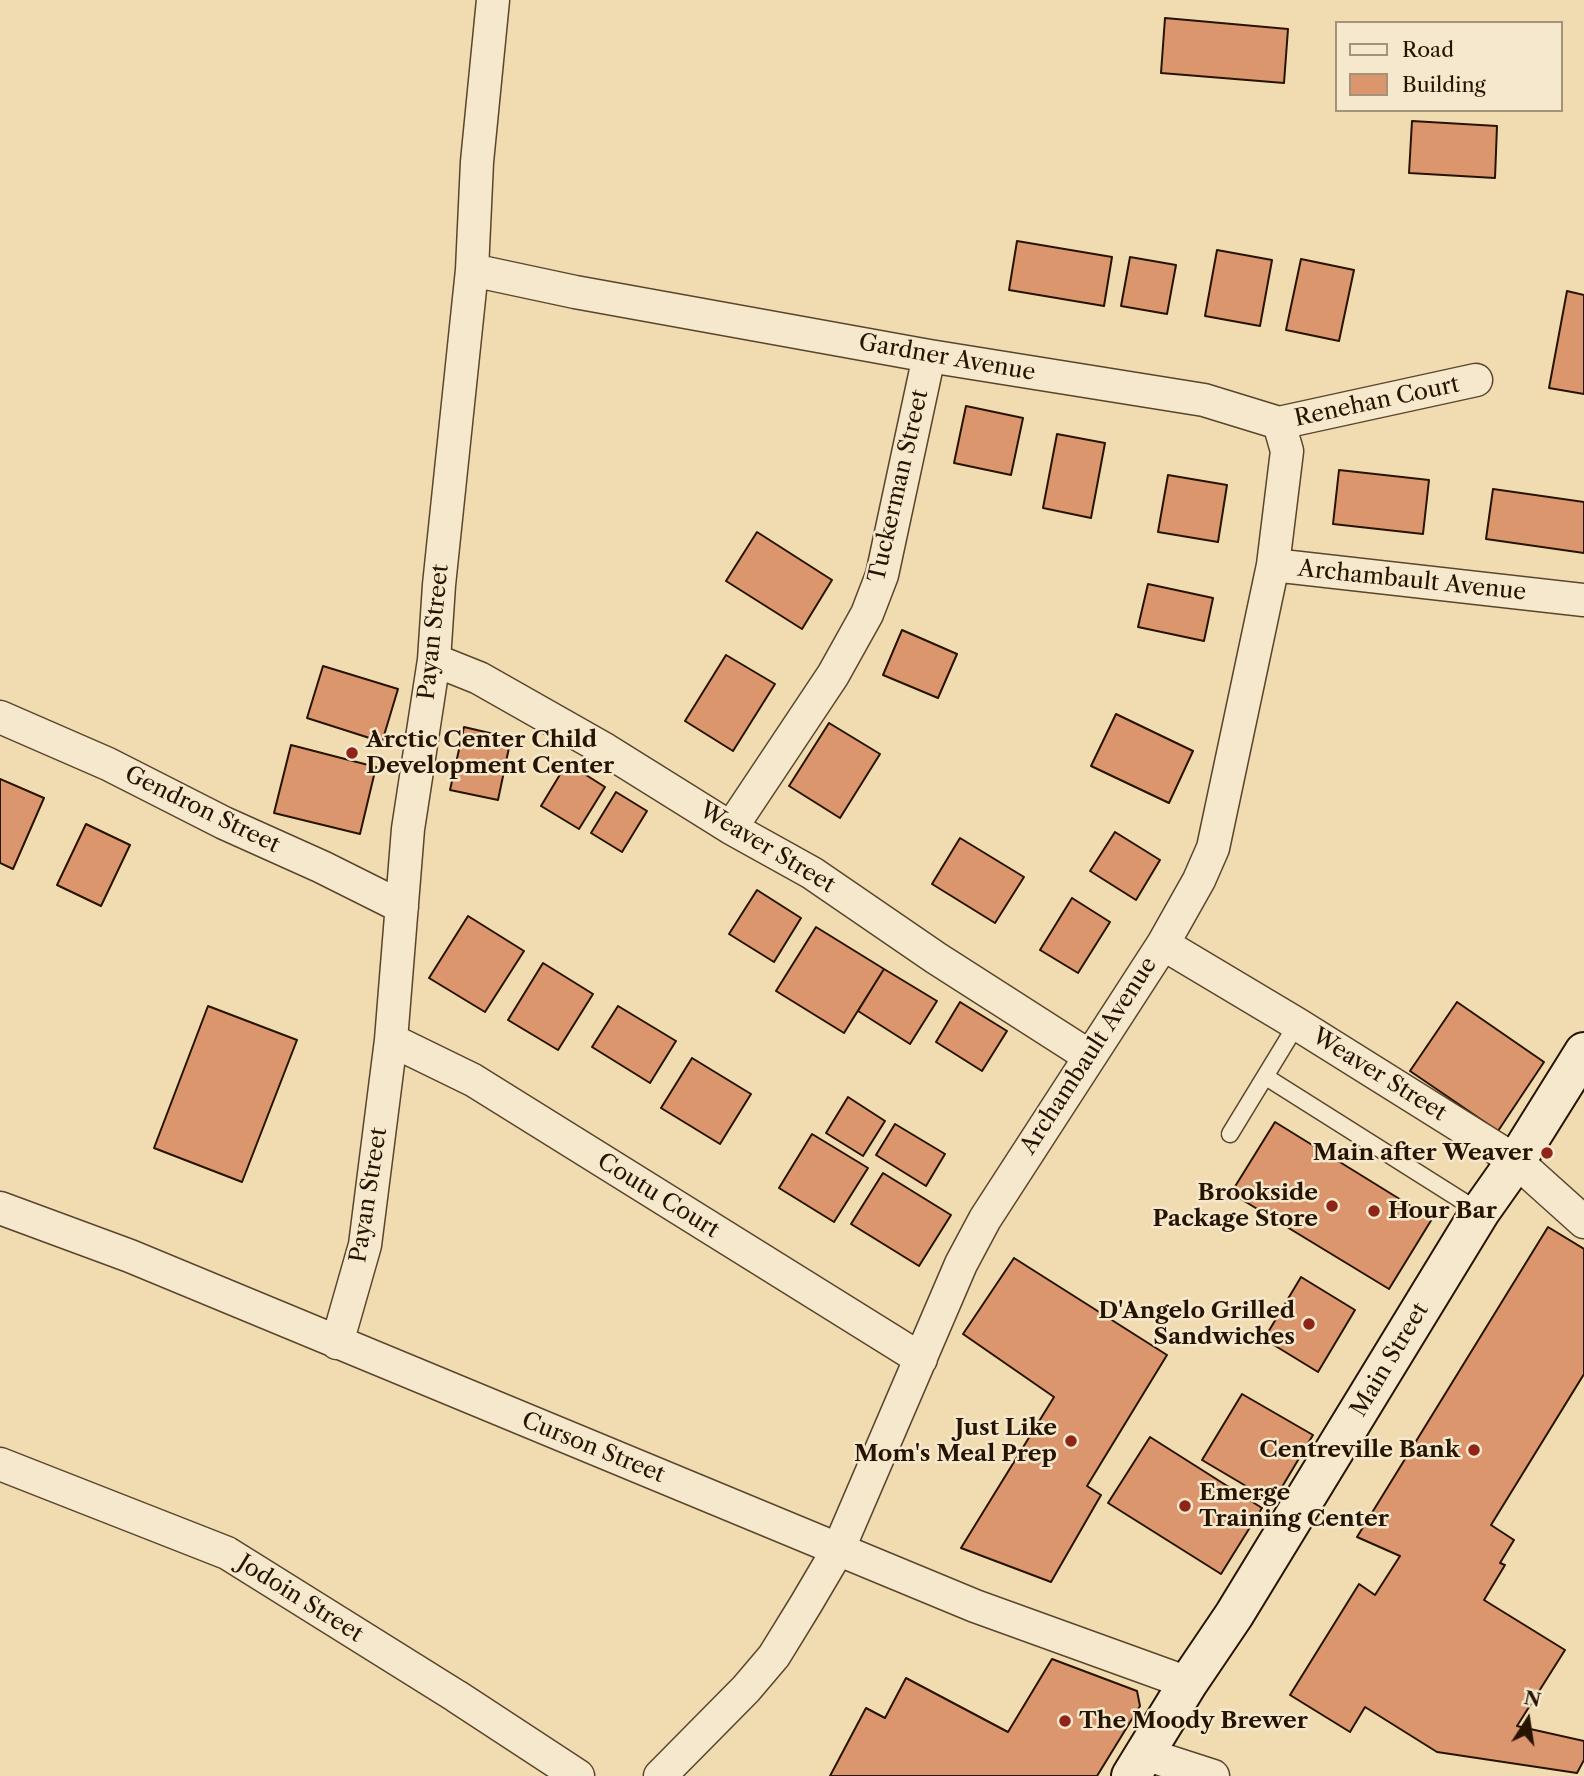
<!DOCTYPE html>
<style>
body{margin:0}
#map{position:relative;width:1584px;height:1776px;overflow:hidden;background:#f1dcb1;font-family:"Libre Caslon Text",serif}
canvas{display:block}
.legend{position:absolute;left:1335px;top:21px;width:228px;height:91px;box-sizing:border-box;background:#f6e8cc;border:2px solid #a3937a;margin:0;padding:9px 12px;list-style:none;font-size:21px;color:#261300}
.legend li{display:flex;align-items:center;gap:14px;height:35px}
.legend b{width:35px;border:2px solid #a3937a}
.north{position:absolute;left:1493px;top:1685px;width:70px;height:70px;-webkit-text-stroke:5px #f6e8cc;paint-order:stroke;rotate:12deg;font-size:19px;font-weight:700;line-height:28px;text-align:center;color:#261300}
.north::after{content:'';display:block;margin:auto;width:24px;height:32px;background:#261300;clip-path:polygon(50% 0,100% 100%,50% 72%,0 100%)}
</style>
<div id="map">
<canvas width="1584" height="1776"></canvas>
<ul class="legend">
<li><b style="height:9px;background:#f6e8cc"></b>Road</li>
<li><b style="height:19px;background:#db966e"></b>Building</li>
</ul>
<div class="north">N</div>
</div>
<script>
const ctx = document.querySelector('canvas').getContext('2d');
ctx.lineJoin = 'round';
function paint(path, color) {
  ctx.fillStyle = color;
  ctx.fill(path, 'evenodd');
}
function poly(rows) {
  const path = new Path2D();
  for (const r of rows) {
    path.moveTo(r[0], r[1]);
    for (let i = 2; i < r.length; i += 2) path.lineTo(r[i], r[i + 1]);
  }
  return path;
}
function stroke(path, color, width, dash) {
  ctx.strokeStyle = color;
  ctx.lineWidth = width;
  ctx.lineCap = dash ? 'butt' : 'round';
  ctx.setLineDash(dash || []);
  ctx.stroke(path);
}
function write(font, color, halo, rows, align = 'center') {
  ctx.font = font + ' "Libre Caslon Text",serif';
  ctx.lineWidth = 5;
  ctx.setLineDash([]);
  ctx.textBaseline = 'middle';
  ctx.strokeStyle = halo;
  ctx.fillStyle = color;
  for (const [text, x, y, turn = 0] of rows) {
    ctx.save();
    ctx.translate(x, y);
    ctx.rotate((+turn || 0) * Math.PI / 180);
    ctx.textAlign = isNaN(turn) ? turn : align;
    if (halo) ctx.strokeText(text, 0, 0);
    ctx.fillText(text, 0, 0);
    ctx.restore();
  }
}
const building = poly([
 [1165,18,1288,29,1284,83,1161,73,1165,18],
 [1412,121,1497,126,1495,178,1409,173,1412,121],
 [1017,241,1112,257,1104,306,1009,290,1017,241],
 [1217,250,1272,260,1260,326,1205,316,1217,250],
 [1130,257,1176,265,1167,314,1121,306,1130,257],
 [1301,259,1354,270,1339,341,1286,330,1301,259],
 [1567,291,1584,295,1584,394,1549,388,1567,291],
 [966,406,1023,418,1011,475,954,463,966,406],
 [1057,434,1105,443,1091,518,1043,508,1057,434],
 [1339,470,1429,480,1423,534,1333,524,1339,470],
 [1168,475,1227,485,1218,542,1158,532,1168,475],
 [1493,489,1584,502,1584,553,1486,539,1493,489],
 [757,532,832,580,802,629,726,581,757,532],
 [1148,584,1213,598,1204,641,1138,627,1148,584],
 [902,630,957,654,938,698,883,675,902,630],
 [726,655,775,684,733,751,685,721,726,655],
 [323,666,398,689,382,742,307,718,323,666],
 [1116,714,1193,751,1169,803,1091,766,1116,714],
 [829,723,880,754,840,818,789,786,829,723],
 [464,727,511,738,498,800,450,790,464,727],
 [291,745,376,767,360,834,274,813,291,745],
 [567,763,605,787,579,829,541,806,567,763],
 [0,779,44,798,13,869,0,863,0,779],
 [616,792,647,811,622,852,591,833,616,792],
 [86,824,130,845,101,906,57,885,86,824],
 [1115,832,1160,860,1136,900,1090,871,1115,832],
 [960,838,1024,877,995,923,932,884,960,838],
 [757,890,801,918,774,962,729,934,757,890],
 [1072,898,1110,922,1078,973,1040,950,1072,898],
 [468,916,524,951,485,1012,429,978,468,916],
 [816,927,884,969,844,1033,776,991,816,927],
 [543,963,593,994,558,1050,508,1020,543,963],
 [884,969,937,1001,910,1044,858,1011,884,969],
 [960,1002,1007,1031,982,1071,936,1042,960,1002],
 [1457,1002,1544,1062,1498,1131,1410,1071,1457,1002],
 [208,1006,297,1040,242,1182,154,1148,208,1006],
 [618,1006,676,1041,650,1083,592,1047,618,1006],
 [692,1058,751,1094,720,1144,661,1108,692,1058],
 [848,1097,885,1121,863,1156,826,1133,848,1097],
 [1275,1122,1432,1219,1389,1289,1231,1193,1275,1122],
 [895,1124,945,1154,926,1186,876,1155,895,1124],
 [812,1134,868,1168,834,1222,779,1188,812,1134],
 [883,1173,951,1215,919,1266,851,1224,883,1173],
 [1548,1227,1584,1249,1584,1374,1491,1525,1514,1540,1500,1563,1505,1565,1484,1600,1565,1650,1517,1726,1584,1741,1584,1760,1577,1773,1437,1752,1365,1707,1350,1732,1290,1695,1359,1584,1375,1595,1400,1556,1357,1537,1548,1227],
 [1014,1258,1167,1355,1087,1486,1101,1495,1051,1582,961,1548,1054,1397,963,1334,1014,1258],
 [1301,1277,1355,1310,1318,1372,1264,1339,1301,1277],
 [1242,1394,1313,1435,1273,1502,1202,1460,1242,1394],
 [1150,1437,1262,1508,1221,1574,1108,1503,1150,1437],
 [1052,1659,1137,1691,1140,1706,1097,1776,830,1776,866,1708,885,1718,906,1678,1008,1732,1052,1659]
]);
paint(building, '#db966e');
stroke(building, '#261300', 2);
const lane = poly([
 [1266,1077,1480,1212],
 [1230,1134,1297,1024]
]);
const street = poly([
 [472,270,575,292,929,356,1204,400,1279,423,1287,451,1273,565,1213,848,1199,880,1163,944,985,1219,961,1264,839,1548,806,1604,774,1656,746,1689,660,1776],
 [1279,423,1476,380],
 [1273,565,1584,600],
 [434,660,479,678,606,750,731,828,812,873,936,958,1089,1056],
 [0,717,108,764,224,823,322,867,402,907],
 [731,828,833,675,867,614,882,575,929,356],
 [1163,944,1297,1024,1516,1161,1584,1222],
 [391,1040,473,1080,921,1359],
 [0,1208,130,1256,975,1606,1188,1683],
 [337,1343,365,1245,391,1040,408,829,434,660,439,585,472,270,477,162,493,0],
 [0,1464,227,1553,456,1696,578,1776],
 [1145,1754,1213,1776]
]);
const secondary = poly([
 [1131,1776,1188,1683,1234,1615,1480,1212,1516,1161,1584,1052]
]);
stroke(lane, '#59452c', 19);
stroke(street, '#59452c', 35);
stroke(secondary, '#261300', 42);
stroke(lane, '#f6e8cc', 16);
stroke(street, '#f6e8cc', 32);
stroke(secondary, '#f6e8cc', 38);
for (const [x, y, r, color] of [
 [352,753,7,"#8f2418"],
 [1547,1153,7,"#8f2418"],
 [1332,1206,7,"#8f2418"],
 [1374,1211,7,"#8f2418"],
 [1309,1324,7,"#8f2418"],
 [1071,1441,7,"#8f2418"],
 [1474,1450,7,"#8f2418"],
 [1185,1506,7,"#8f2418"],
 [1065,1721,7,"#8f2418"]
]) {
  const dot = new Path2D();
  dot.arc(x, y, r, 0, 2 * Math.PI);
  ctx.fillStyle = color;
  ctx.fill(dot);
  stroke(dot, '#f6e8cc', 2.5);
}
write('23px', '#261300', '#f6e8cc', [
 ["Gardner Avenue",947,358,10],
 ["Renehan Court",1377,402,-12],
 ["Tuckerman Street",899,486,-77],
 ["Archambault Avenue",1412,581,6],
 ["Payan Street",434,632,-84],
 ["Gendron Street",202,810,26],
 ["Weaver Street",767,848,31],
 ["Archambault Avenue",1089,1056,-57],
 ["Weaver Street",1379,1075,32],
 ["Payan Street",369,1195,-81],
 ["Coutu Court",658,1196,32],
 ["Main Street",1390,1360,-59],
 ["Curson Street",593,1448,22],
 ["Jodoin Street",300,1599,32]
]);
write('bold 23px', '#261300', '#f6e8cc', [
 ["Arctic Center Child",366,740,"left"],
 ["Development Center",366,766,"left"],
 ["Main after Weaver",1533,1153],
 ["Brookside",1318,1193],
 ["Package Store",1318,1219],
 ["Hour Bar",1388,1211,"left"],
 ["D'Angelo Grilled",1295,1311],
 ["Sandwiches",1295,1337],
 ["Just Like",1057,1428],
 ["Mom's Meal Prep",1057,1454],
 ["Centreville Bank",1460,1450],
 ["Emerge",1199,1493,"left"],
 ["Training Center",1199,1519,"left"],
 ["The Moody Brewer",1079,1721,"left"]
], 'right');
</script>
